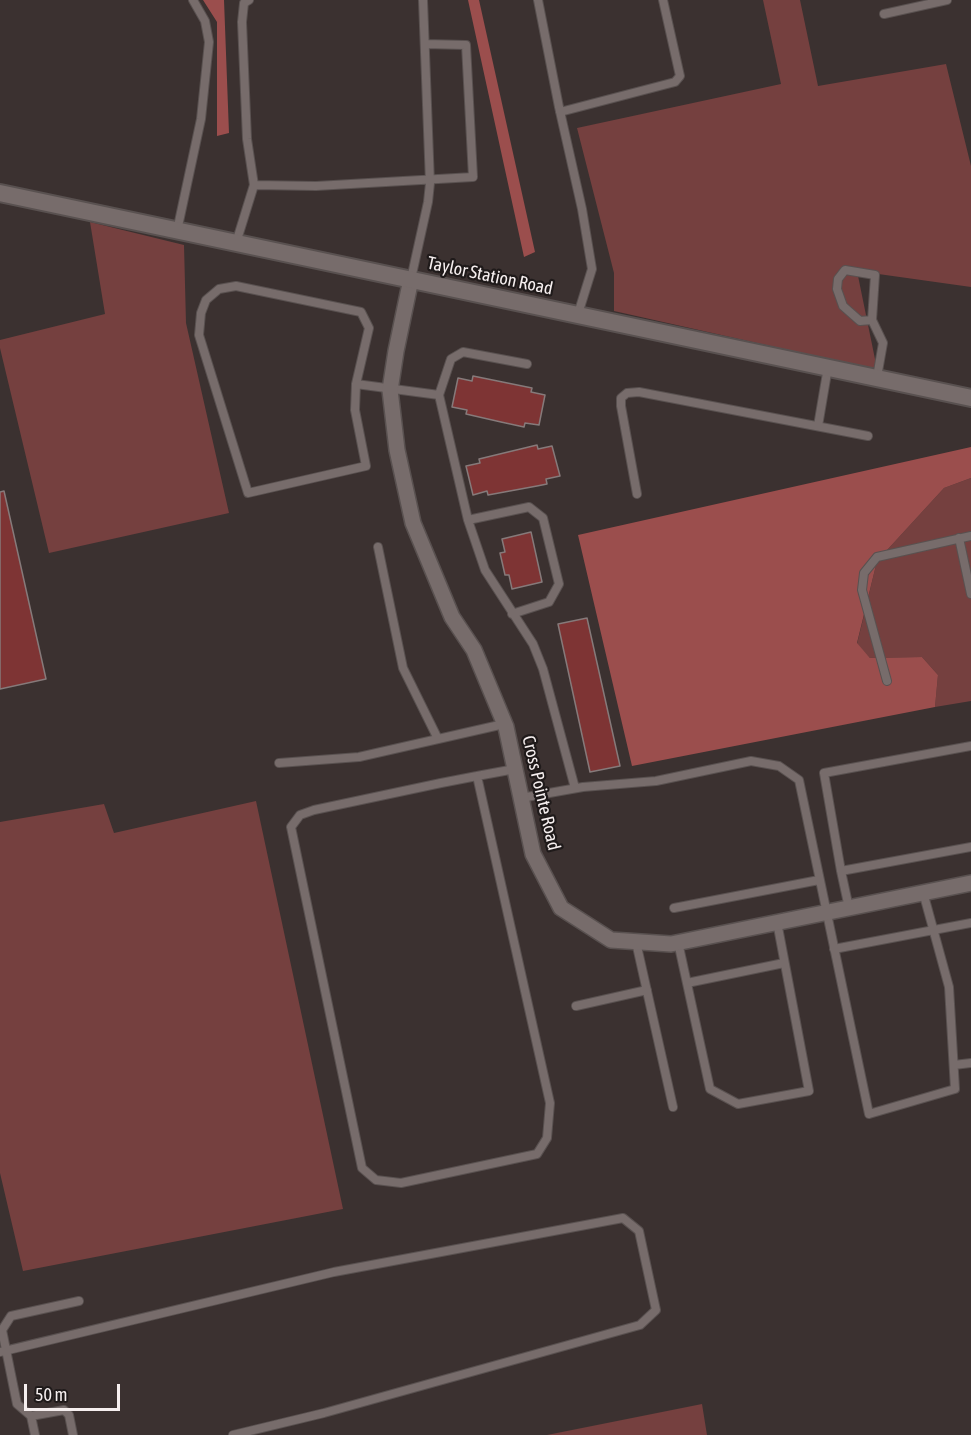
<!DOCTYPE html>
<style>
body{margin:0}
#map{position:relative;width:971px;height:1435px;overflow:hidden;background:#3b3130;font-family:"Asap Condensed",sans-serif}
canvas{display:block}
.scale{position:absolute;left:24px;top:1384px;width:96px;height:27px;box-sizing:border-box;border:3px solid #f6efef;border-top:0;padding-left:8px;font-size:18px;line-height:21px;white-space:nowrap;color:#f6efef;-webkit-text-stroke:4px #1f1a1a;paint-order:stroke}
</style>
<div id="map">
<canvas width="971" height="1435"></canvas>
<div class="scale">50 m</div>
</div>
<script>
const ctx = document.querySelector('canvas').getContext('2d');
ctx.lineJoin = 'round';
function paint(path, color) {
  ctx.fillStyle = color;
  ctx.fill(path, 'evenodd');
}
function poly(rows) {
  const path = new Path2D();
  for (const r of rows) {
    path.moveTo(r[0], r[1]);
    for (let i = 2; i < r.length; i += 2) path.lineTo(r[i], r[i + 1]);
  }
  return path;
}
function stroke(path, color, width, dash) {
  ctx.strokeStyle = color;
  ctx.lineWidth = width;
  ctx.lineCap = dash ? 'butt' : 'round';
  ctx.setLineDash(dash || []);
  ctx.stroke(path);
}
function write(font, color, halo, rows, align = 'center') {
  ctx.font = font + ' "Asap Condensed",sans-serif';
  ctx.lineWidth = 4.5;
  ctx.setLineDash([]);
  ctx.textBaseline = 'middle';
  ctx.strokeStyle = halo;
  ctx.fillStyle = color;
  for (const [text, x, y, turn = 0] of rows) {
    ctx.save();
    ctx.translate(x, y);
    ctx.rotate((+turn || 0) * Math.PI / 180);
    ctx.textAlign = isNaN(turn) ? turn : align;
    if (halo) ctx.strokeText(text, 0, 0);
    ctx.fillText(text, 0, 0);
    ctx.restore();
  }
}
paint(poly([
 [763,0,800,0,818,86,946,64,971,166,971,287,857,271,876,364,873,369,614,311,614,273,577,128,781,84],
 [90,222,184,245,186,323,229,513,49,553,0,348,0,340,105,314],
 [971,478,971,701,935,707,938,675,922,657,870,658,857,644,877,561,944,488],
 [256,801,343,1209,23,1271,0,1173,0,822,104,804,114,833],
 [702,1404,707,1435,547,1435]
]), '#75403f');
paint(poly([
 [203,0,224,0,229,133,217,136,217,22],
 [468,0,479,0,535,252,524,257],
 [971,447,971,478,944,488,877,561,857,643,870,658,922,657,938,675,935,707,632,766,578,535]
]), '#9b4e4d');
const building = poly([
 [473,376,532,388,531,392,545,395,539,425,525,423,524,427,501,422,466,414,467,410,452,407,458,378,472,381,473,376],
 [537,445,538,449,552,446,560,476,546,479,547,484,537,486,488,495,487,491,473,495,466,466,480,463,479,459,537,445],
 [4,491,46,679,0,689,0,492,4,491],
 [531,532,542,582,512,589,509,575,505,575,500,553,505,552,502,539,531,532],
 [587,618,620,766,590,772,558,624,587,618]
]);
paint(building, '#7e3434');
stroke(building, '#867a7a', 1.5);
const service = poly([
 [538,0,559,107,582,209,592,269,578,314],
 [884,14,947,0],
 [560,112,675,82,680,76,663,0],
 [254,185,316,186,473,177,466,45,425,44],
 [177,231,201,119,209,42,205,21,193,0],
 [236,243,254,185,247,139,242,22,244,3,249,0],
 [411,279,428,202,430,183,423,0],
 [872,320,860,321,843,306,837,289,838,279,845,270,875,275,872,320,883,343,877,377],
 [356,384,355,410,366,466,248,493,199,335,201,313,206,300,219,289,236,286,361,312,369,328,356,384,439,395,468,520,485,570,533,644,543,669,575,788],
 [439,395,451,359,463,352,527,364],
 [818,426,828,367],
 [637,494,621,406,621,398,627,393,639,392,868,436],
 [468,520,529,507,543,518,559,584,549,602,512,614],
 [959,538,971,594],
 [378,547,403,668,438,739],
 [887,681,862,590,864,573,877,557,971,536],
 [279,763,359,757,504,724],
 [477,776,550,1103,547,1138,537,1154,401,1183,376,1180,362,1168,291,827,300,815,314,810,441,783,477,776,515,769],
 [521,798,583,787,656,781,751,761,779,766,799,780,869,1114,955,1089,949,987,923,892],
 [841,871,824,773,971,746],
 [674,908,819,880],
 [849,908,841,871,971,847],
 [636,942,673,1107],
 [678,942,710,1089,738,1104,809,1091,777,922],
 [834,949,971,923],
 [687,983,784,963],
 [576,1006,647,990],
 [954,1065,971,1063],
 [0,1352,334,1272,623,1218,639,1231,656,1310,640,1325,324,1413,233,1435],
 [31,1416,64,1410,69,1415,73,1435],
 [35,1435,31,1416,17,1404,2,1330,11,1316,79,1301]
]);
const minor = poly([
 [411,279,396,351,390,390,397,450,413,523,452,617,474,650,506,727,533,854,561,908,611,940,671,944,971,883]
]);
const secondary = poly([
 [0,193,971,398]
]);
stroke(service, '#595150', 10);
stroke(minor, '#595150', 18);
stroke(secondary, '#595150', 20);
stroke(service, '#776c6b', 8);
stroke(minor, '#776c6b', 15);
stroke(secondary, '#776c6b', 16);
write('18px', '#f6efef', '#1f1a1a', [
 ["Taylor Station Road",490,276,12],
 ["Cross Pointe Road",541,793,77]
]);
</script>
